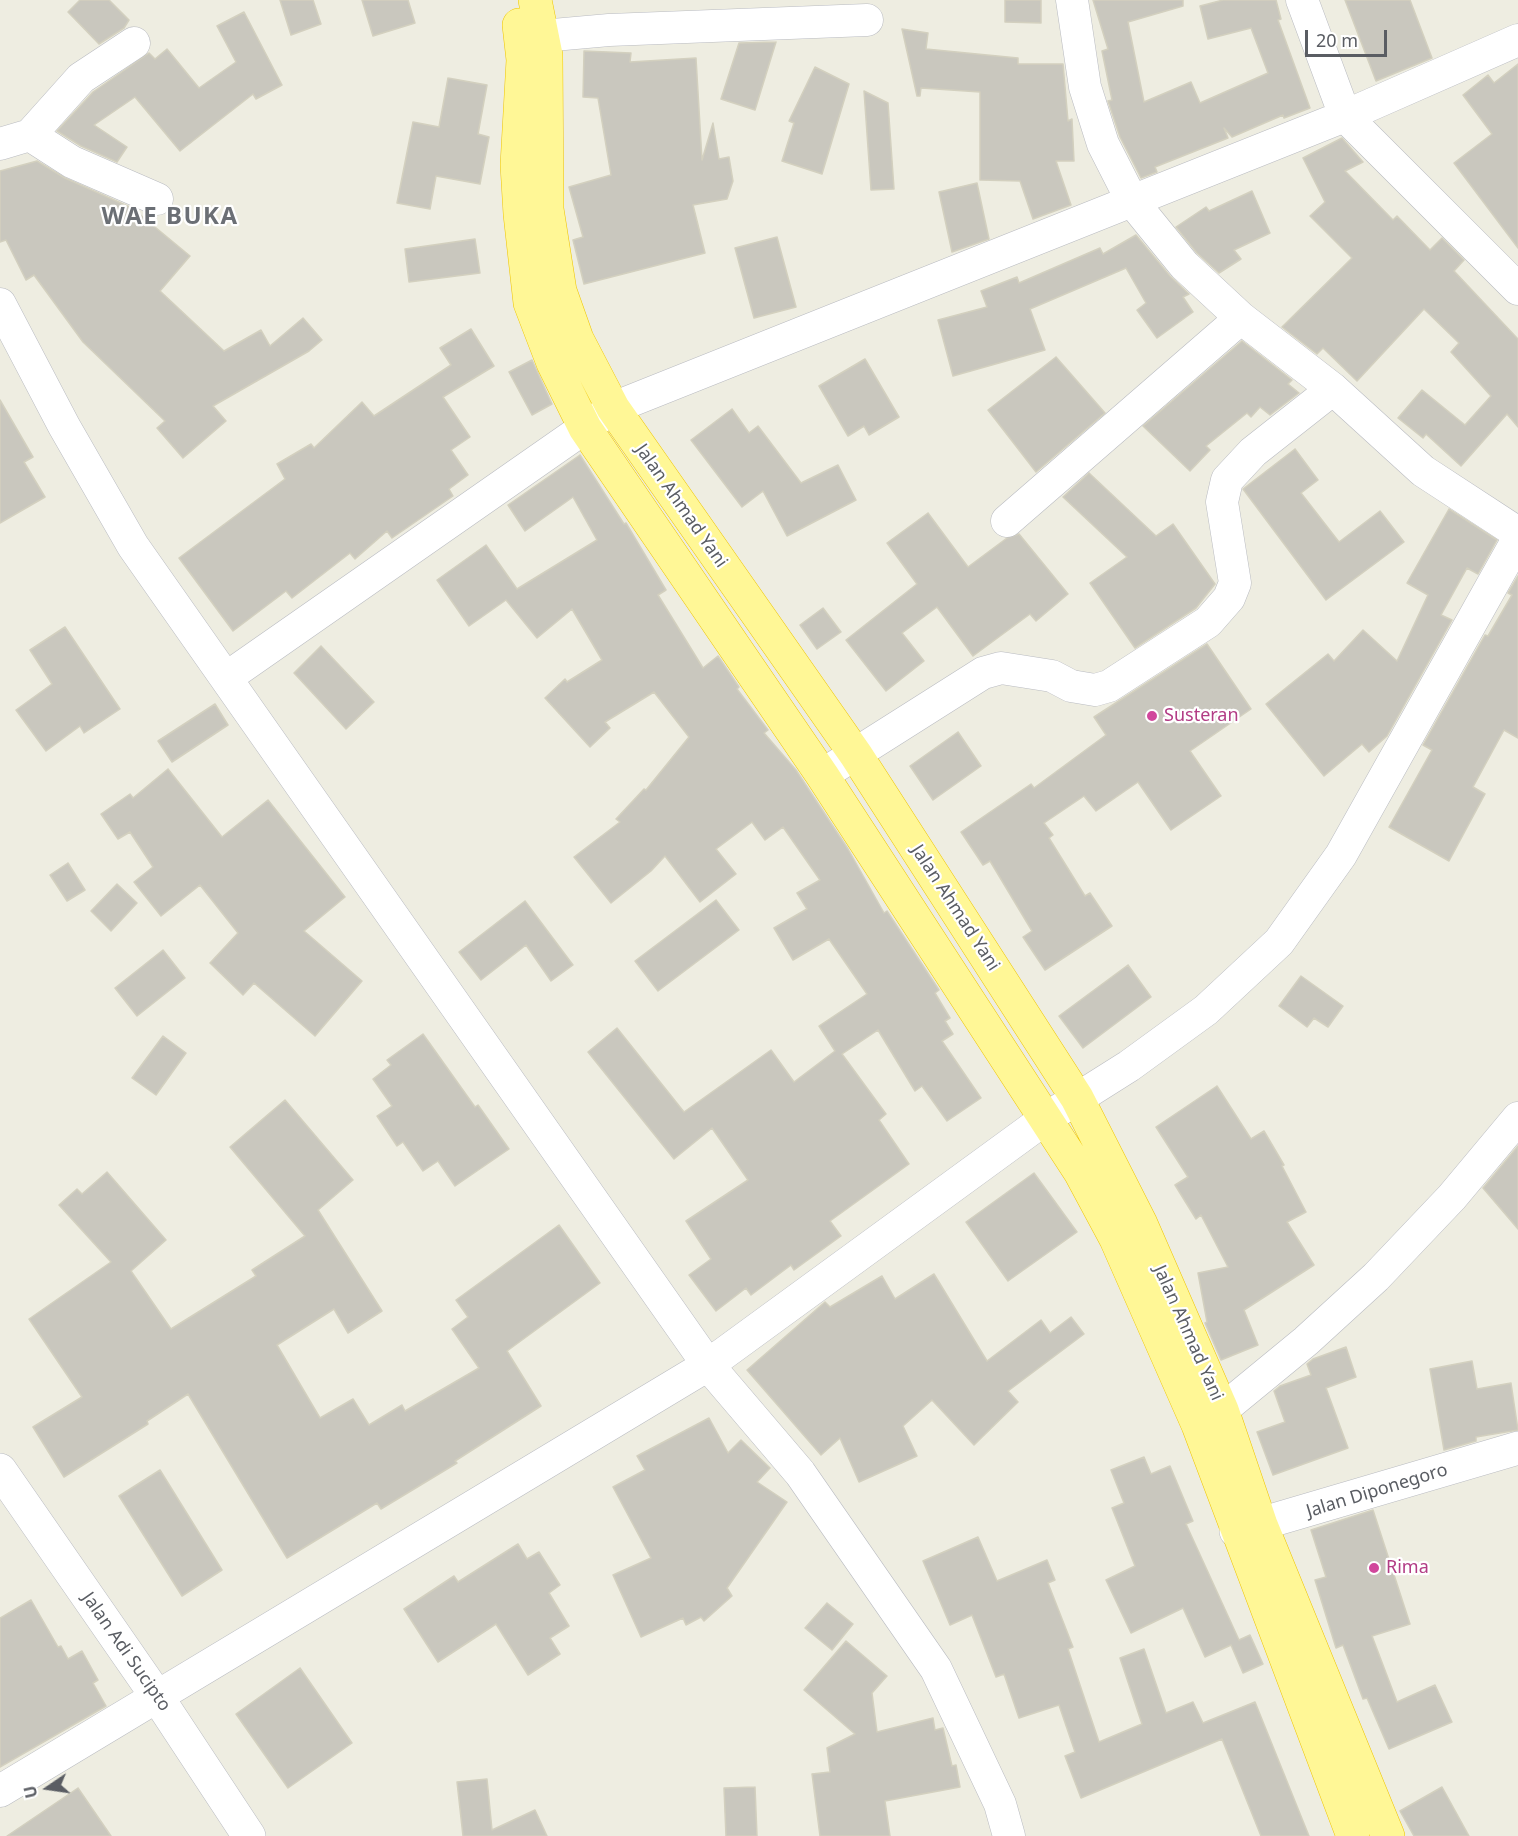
<!DOCTYPE html>
<style>
body{margin:0}
#map{position:relative;width:1518px;height:1836px;overflow:hidden;background:#eeede1;font-family:"Noto Sans",sans-serif}
canvas{display:block}
.north{position:absolute;left:18px;top:1758px;width:60px;height:60px;-webkit-text-stroke:4px #fff;paint-order:stroke;rotate:257deg;font-size:16px;font-weight:700;line-height:24px;text-align:center;color:#5a5d63}
.north::after{content:'';display:block;margin:auto;width:21px;height:27px;background:#5a5d63;clip-path:polygon(50% 0,100% 100%,50% 72%,0 100%)}
.scale{position:absolute;left:1305px;top:30px;width:82px;height:27px;box-sizing:border-box;border:3px solid #5a5d63;border-top:0;padding-left:8px;font-size:18px;line-height:21px;white-space:nowrap;color:#5a5d63;-webkit-text-stroke:4px #fff;paint-order:stroke}
</style>
<div id="map">
<canvas width="1518" height="1836"></canvas>
<div class="north">U</div>
<div class="scale">20 m</div>
</div>
<script>
const ctx = document.querySelector('canvas').getContext('2d');
ctx.lineJoin = 'round';
function paint(path, color) {
  ctx.fillStyle = color;
  ctx.fill(path, 'evenodd');
}
function poly(rows) {
  const path = new Path2D();
  for (const r of rows) {
    path.moveTo(r[0], r[1]);
    for (let i = 2; i < r.length; i += 2) path.lineTo(r[i], r[i + 1]);
  }
  return path;
}
function stroke(path, color, width, dash) {
  ctx.strokeStyle = color;
  ctx.lineWidth = width;
  ctx.lineCap = dash ? 'butt' : 'round';
  ctx.setLineDash(dash || []);
  ctx.stroke(path);
}
function write(font, color, halo, rows, align = 'center') {
  ctx.font = font + ' "Noto Sans",sans-serif';
  ctx.lineWidth = 4.5;
  ctx.setLineDash([]);
  ctx.textBaseline = 'middle';
  ctx.strokeStyle = halo;
  ctx.fillStyle = color;
  for (const [text, x, y, turn = 0] of rows) {
    ctx.save();
    ctx.translate(x, y);
    ctx.rotate((+turn || 0) * Math.PI / 180);
    ctx.textAlign = isNaN(turn) ? turn : align;
    if (halo) ctx.strokeText(text, 0, 0);
    ctx.fillText(text, 0, 0);
    ctx.restore();
  }
}
const building = poly([
 [80,0,109,0,129,20,124,28,99,44,68,12,80,0],
 [280,0,313,0,321,24,291,35,280,0],
 [362,0,408,0,415,23,373,36,362,0],
 [1005,0,1041,0,1041,23,1005,22,1005,0],
 [1093,0,1183,0,1183,6,1128,22,1144,102,1191,82,1200,103,1268,73,1251,28,1208,39,1200,6,1223,0,1276,0,1281,19,1278,20,1310,108,1284,118,1283,115,1232,137,1224,128,1228,138,1155,167,1157,172,1141,178,1120,137,1108,101,1112,100,1102,51,1108,49,1093,0],
 [1345,0,1410,0,1432,58,1376,81,1345,0],
 [244,12,282,85,256,99,253,94,180,151,135,97,94,125,127,147,117,162,81,146,57,131,93,92,149,53,155,59,167,49,199,88,236,62,217,26,244,12],
 [902,29,928,33,926,49,1018,58,1018,64,1063,64,1068,121,1072,119,1074,161,1056,161,1071,205,1033,219,1020,181,980,180,980,92,921,88,920,96,917,96,902,29],
 [776,42,755,110,721,99,739,43,776,42],
 [584,51,631,53,630,62,696,58,702,160,713,123,719,159,729,157,733,181,727,199,693,205,705,253,584,284,573,240,583,237,569,187,611,175,598,98,583,97,584,51],
 [1518,64,1518,248,1454,163,1492,134,1463,95,1488,75,1494,83,1518,64],
 [815,67,849,84,822,174,782,161,794,123,789,121,815,67],
 [448,78,487,85,478,134,489,137,480,184,436,176,430,209,397,203,413,122,439,127,448,78],
 [864,91,888,103,894,189,871,190,864,91],
 [1342,138,1363,162,1345,171,1393,220,1397,216,1430,250,1442,238,1464,260,1454,271,1518,339,1518,427,1507,414,1461,466,1426,434,1423,438,1398,418,1422,390,1465,425,1491,396,1451,352,1459,343,1424,309,1357,381,1323,348,1317,354,1282,327,1352,258,1310,216,1325,202,1303,158,1342,138],
 [37,161,65,178,132,208,190,256,160,291,224,351,261,330,270,346,303,318,322,340,309,351,213,406,226,421,183,458,157,428,165,421,83,342,34,275,26,280,6,240,0,242,0,171,37,161],
 [977,183,989,239,952,252,939,192,977,183],
 [1252,191,1270,233,1234,250,1241,259,1219,273,1197,253,1176,227,1206,207,1209,211,1252,191],
 [1136,235,1170,276,1189,294,1183,297,1193,312,1157,338,1137,310,1146,303,1126,268,1030,309,1045,350,953,376,938,320,987,307,981,291,1017,277,1019,283,1100,248,1103,254,1136,235],
 [777,237,796,307,754,318,735,248,777,237],
 [475,239,480,273,409,282,405,249,475,239],
 [471,329,494,366,443,397,470,437,451,450,468,475,449,489,453,496,392,538,387,531,355,559,350,553,292,598,286,591,233,631,179,558,285,479,277,464,311,444,314,448,362,402,374,416,451,365,440,348,471,329],
 [1242,341,1292,380,1288,384,1299,393,1270,415,1260,407,1251,417,1247,413,1206,446,1210,450,1190,471,1143,426,1242,341],
 [1056,357,1105,413,1036,472,988,410,1056,357],
 [865,359,899,417,869,435,864,426,848,436,819,386,865,359],
 [532,360,552,404,532,415,509,372,532,360],
 [0,400,33,457,24,462,45,497,0,523,0,400],
 [732,409,749,433,758,426,801,483,838,465,856,500,787,536,763,491,742,507,691,440,732,409],
 [1295,449,1318,480,1301,493,1339,542,1380,511,1404,542,1326,600,1243,489,1295,449],
 [580,455,624,524,626,523,666,590,658,595,703,668,718,656,739,687,737,689,768,730,764,733,796,770,848,849,884,913,887,911,939,990,935,993,950,1018,945,1021,953,1034,942,1041,981,1098,947,1121,922,1086,915,1091,878,1030,842,1054,886,1114,879,1120,909,1164,830,1221,841,1236,794,1270,791,1265,751,1295,746,1288,716,1311,689,1275,711,1259,686,1221,748,1180,712,1128,674,1159,588,1052,617,1028,684,1112,771,1050,794,1082,835,1051,819,1026,867,994,829,939,793,960,774,928,807,909,797,893,820,880,783,827,765,840,752,822,716,849,736,874,700,902,665,856,651,871,611,903,574,857,620,822,616,819,644,789,646,790,689,737,654,692,605,722,610,728,590,747,545,698,565,679,567,682,602,660,572,609,537,638,506,600,469,626,437,580,486,545,517,589,597,540,573,497,525,531,508,505,580,455],
 [1089,473,1156,536,1173,524,1215,584,1196,608,1135,648,1090,583,1127,557,1063,497,1089,473],
 [1449,509,1497,540,1478,574,1467,568,1441,615,1452,620,1387,736,1369,752,1362,744,1324,776,1266,704,1328,654,1334,661,1363,630,1397,661,1428,595,1407,583,1449,509],
 [928,513,968,567,1007,538,1019,534,1068,594,1036,621,1030,614,973,656,937,607,902,633,924,661,886,691,846,640,917,584,887,543,928,513],
 [1518,576,1518,738,1504,730,1473,787,1485,794,1449,861,1389,827,1432,750,1423,745,1485,635,1488,636,1512,595,1508,593,1518,576],
 [823,608,841,632,817,649,800,625,823,608],
 [65,627,120,709,84,733,80,726,46,751,16,710,52,684,30,650,65,627],
 [1207,644,1251,709,1190,751,1221,796,1171,830,1138,782,1096,811,1084,796,1044,823,1053,835,1049,838,1085,896,1090,893,1112,926,1045,970,1023,937,1032,931,990,861,983,865,961,832,1031,784,1034,788,1106,735,1094,717,1207,644],
 [321,646,374,702,346,729,294,673,321,646],
 [215,704,228,725,172,762,158,741,215,704],
 [958,732,981,766,933,800,910,766,958,732],
 [168,769,222,837,268,800,345,897,304,931,362,981,315,1036,254,983,243,995,210,963,238,933,200,885,161,916,134,882,153,867,130,832,118,839,101,814,130,794,133,798,168,769],
 [68,863,85,890,67,901,50,875,68,863],
 [117,884,137,903,111,931,91,911,117,884],
 [716,900,739,930,658,991,635,961,716,900],
 [525,901,573,965,551,981,526,945,481,980,459,952,525,901],
 [163,950,185,978,137,1016,115,988,163,950],
 [1128,965,1151,997,1083,1048,1059,1016,1128,965],
 [1301,976,1343,1006,1328,1027,1314,1018,1307,1027,1279,1006,1301,976],
 [423,1034,475,1107,478,1105,509,1149,455,1186,438,1161,423,1171,403,1142,397,1146,377,1116,392,1106,373,1079,391,1065,387,1060,423,1034],
 [163,1036,186,1053,156,1095,132,1078,163,1036],
 [1217,1086,1251,1139,1264,1131,1284,1165,1282,1166,1306,1212,1287,1222,1314,1265,1244,1310,1258,1345,1221,1360,1205,1323,1207,1322,1198,1273,1228,1267,1201,1215,1196,1219,1175,1185,1188,1177,1156,1127,1217,1086],
 [285,1100,353,1180,318,1210,382,1311,348,1333,334,1309,277,1345,320,1418,353,1399,369,1425,402,1405,405,1411,479,1368,452,1329,468,1317,456,1300,559,1225,600,1283,507,1351,541,1406,455,1461,457,1463,381,1509,377,1503,287,1558,188,1394,147,1421,148,1424,64,1477,33,1427,82,1397,29,1319,111,1262,59,1205,77,1189,82,1194,107,1172,166,1240,131,1271,171,1329,256,1276,252,1270,305,1236,230,1147,285,1100],
 [1518,1146,1518,1229,1483,1188,1518,1146],
 [1034,1173,1077,1232,1008,1281,966,1222,1034,1173],
 [934,1274,987,1361,1041,1320,1050,1333,1071,1317,1084,1334,1008,1391,1018,1402,974,1445,932,1400,903,1426,917,1456,859,1482,840,1438,821,1455,747,1370,825,1302,830,1307,882,1276,895,1299,934,1274],
 [1346,1347,1356,1377,1326,1388,1348,1448,1273,1475,1257,1432,1285,1422,1274,1391,1280,1386,1311,1375,1307,1364,1313,1359,1346,1347],
 [1472,1361,1477,1389,1511,1383,1518,1430,1476,1437,1476,1441,1444,1450,1430,1369,1472,1361],
 [709,1418,728,1453,741,1440,770,1468,757,1482,787,1502,727,1588,732,1596,704,1621,701,1617,686,1625,683,1618,641,1637,613,1575,651,1558,613,1487,645,1470,637,1456,709,1418],
 [1144,1457,1151,1474,1170,1466,1193,1521,1186,1524,1239,1640,1250,1635,1263,1664,1243,1673,1231,1645,1205,1657,1183,1608,1131,1633,1106,1580,1135,1566,1112,1508,1124,1503,1111,1470,1144,1457],
 [160,1470,222,1570,182,1596,119,1496,160,1470],
 [1373,1510,1410,1624,1372,1636,1397,1702,1435,1685,1452,1722,1389,1749,1367,1698,1363,1699,1343,1645,1336,1648,1315,1580,1326,1577,1311,1530,1373,1510],
 [978,1537,997,1581,1047,1560,1055,1580,1048,1583,1073,1647,1068,1649,1099,1742,1142,1724,1120,1658,1144,1649,1166,1713,1193,1702,1203,1723,1255,1702,1309,1836,1261,1836,1222,1739,1081,1798,1065,1756,1075,1752,1059,1705,1019,1718,1004,1674,996,1677,972,1615,950,1625,923,1561,978,1537],
 [518,1544,527,1559,539,1552,560,1585,549,1593,569,1626,550,1638,560,1654,528,1675,496,1624,438,1662,404,1609,454,1576,458,1582,518,1544],
 [31,1600,58,1647,61,1646,68,1659,82,1651,98,1680,93,1683,106,1706,0,1767,0,1618,31,1600],
 [827,1603,853,1624,832,1650,805,1628,827,1603],
 [846,1641,887,1676,872,1693,877,1732,933,1718,935,1730,943,1728,952,1766,956,1765,960,1787,885,1801,890,1836,820,1836,812,1774,830,1772,827,1748,855,1734,804,1690,846,1641],
 [300,1668,352,1743,288,1788,236,1714,300,1668],
 [487,1779,492,1830,535,1810,547,1836,463,1836,457,1782,487,1779],
 [755,1787,757,1836,726,1836,724,1788,755,1787],
 [1442,1787,1469,1836,1414,1836,1400,1811,1442,1787],
 [78,1788,111,1836,7,1836,78,1788]
]);
paint(building, '#c9c7be');
stroke(building, '#d3d0bf', 1.5);
const minor = poly([
 [1072,0,1085,87,1103,144,1132,201,1184,265,1241,318,1333,389,1423,471,1518,533],
 [1302,0,1345,116,1518,289],
 [542,36,609,30,867,20],
 [30,135,81,78,134,43],
 [0,144,30,135,72,162,157,199],
 [0,304,64,426,133,546,708,1365,800,1473,936,1669,1000,1804,1009,1836],
 [1007,521,1241,318],
 [226,678,613,408,1345,116,1518,40],
 [822,775,983,673,1001,668,1052,676,1071,686,1095,690,1109,686,1208,622,1229,598,1235,583,1222,502,1227,480,1253,452,1333,389],
 [1222,1410,1306,1341,1376,1277,1452,1197,1518,1118],
 [0,1791,708,1365,1045,1119,1129,1066,1206,1010,1279,942,1341,855,1518,539]
]);
const tertiary = poly([
 [0,1470,158,1698,249,1836],
 [1236,1531,1518,1448]
]);
const trunk = poly([
 [535,0,546,55,547,209,560,291,577,339,613,408,856,755,1077,1098,1141,1224,1222,1410,1261,1525,1388,1836],
 [519,25,523,60,517,165,520,214,530,303,553,363,585,428,822,775,1080,1172,1116,1239,1198,1425,1353,1836]
]);
stroke(minor, '#b9bbc1', 33);
stroke(tertiary, '#b9bbc1', 34);
stroke(trunk, '#efc500', 34);
stroke(minor, '#fff', 32);
stroke(tertiary, '#fff', 33);
stroke(trunk, '#fff796', 33);
for (const [x, y, r, color] of [
 [1152,716,6,"#d1479c"],
 [1374,1568,6,"#d1479c"]
]) {
  const dot = new Path2D();
  dot.arc(x, y, r, 0, 2 * Math.PI);
  ctx.fillStyle = color;
  ctx.fill(dot);
  stroke(dot, '#fff', 2);
}
write('18px', '#5a5d63', '#fff', [
 ["Jalan Ahmad Yani",681,506,55],
 ["Jalan Ahmad Yani",955,908,57],
 ["Jalan Ahmad Yani",1188,1333,66],
 ["Jalan Diponegoro",1377,1491,-17],
 ["Jalan Adi Sucipto",126,1652,55]
]);
write('18px', '#b23c85', '#fff', [
 ["Susteran",1164,716],
 ["Rima",1386,1568]
], 'left');
ctx.letterSpacing = '1.5px';
write('bold 24px', '#6b6f75', '#fff', [
 ["WAE BUKA",170,217]
]);
ctx.letterSpacing = '0px';
</script>
